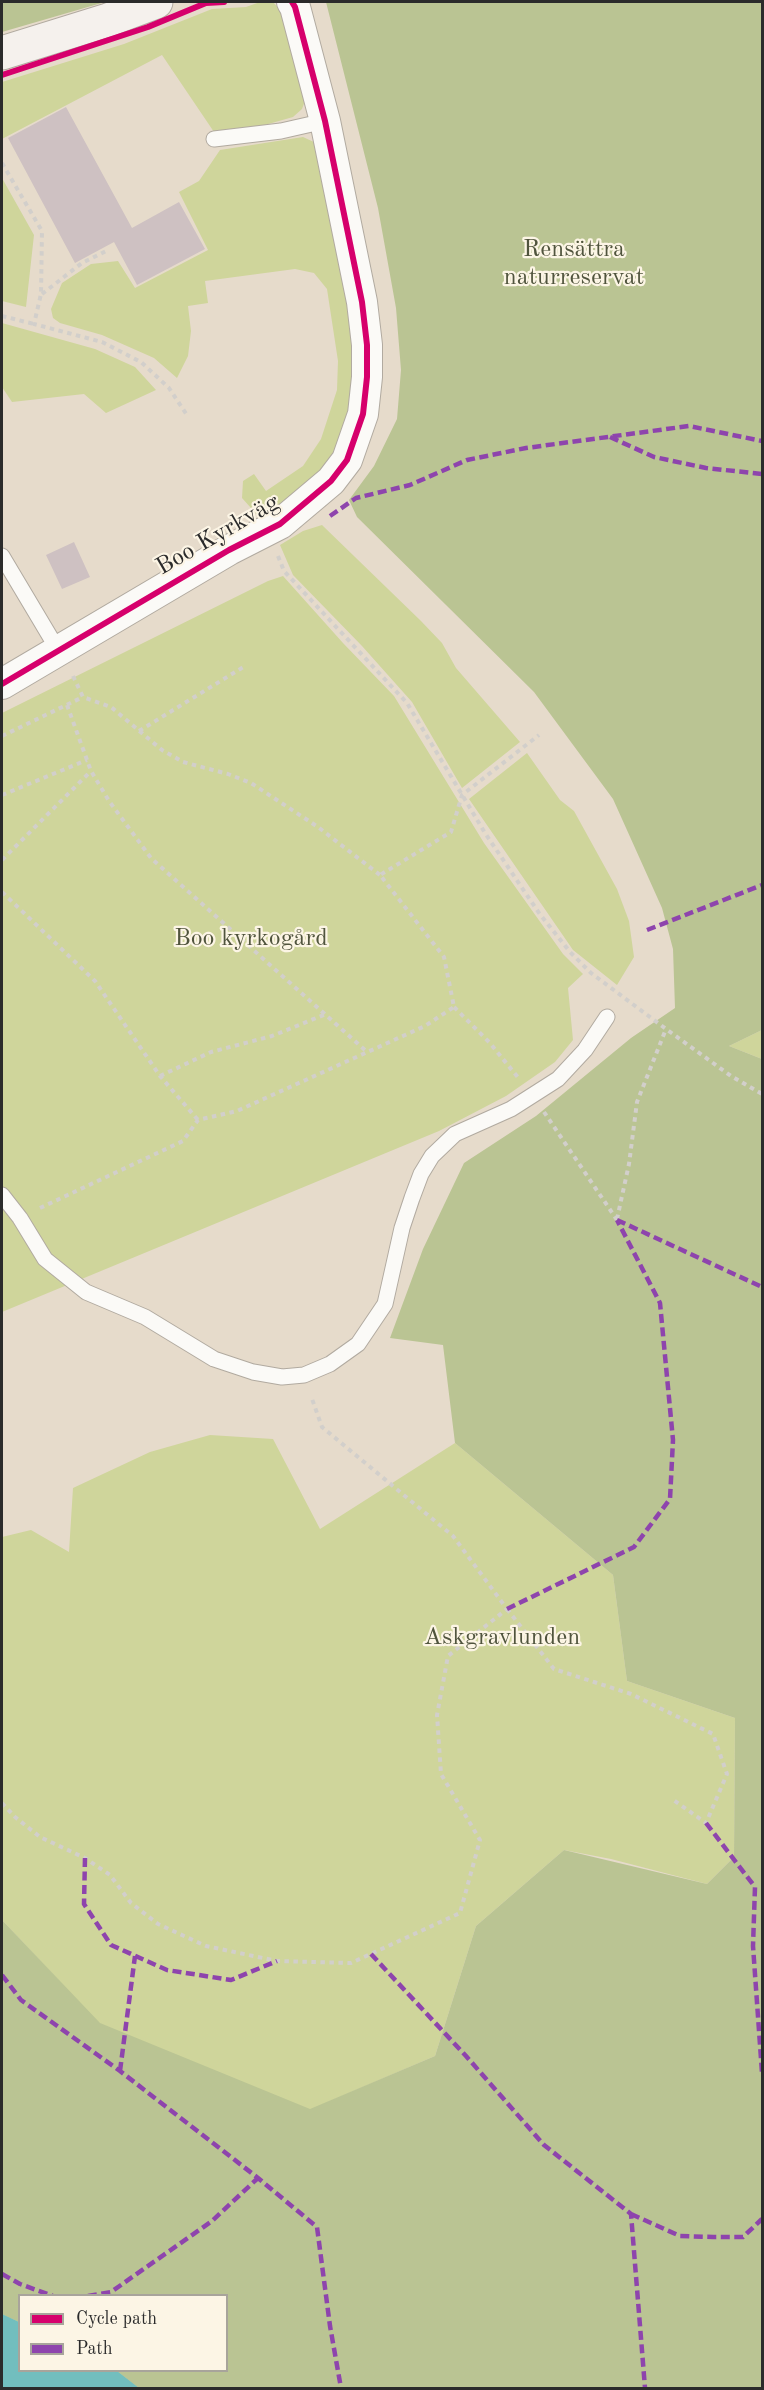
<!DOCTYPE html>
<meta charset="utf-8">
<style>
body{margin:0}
#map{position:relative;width:764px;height:2390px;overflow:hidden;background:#e6dbcb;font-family:"Old Standard TT",serif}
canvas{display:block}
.frame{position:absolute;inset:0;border:3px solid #2b2b2b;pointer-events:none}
.legend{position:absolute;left:18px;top:2294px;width:210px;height:78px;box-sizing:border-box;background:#fcf5e5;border:2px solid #a8a49b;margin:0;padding:8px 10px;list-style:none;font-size:18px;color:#2b2b2b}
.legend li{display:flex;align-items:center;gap:12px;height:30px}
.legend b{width:30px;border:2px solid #a8a49b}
</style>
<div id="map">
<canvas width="764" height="2390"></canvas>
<div class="frame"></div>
<ul class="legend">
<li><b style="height:8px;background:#d6006c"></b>Cycle path</li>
<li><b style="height:8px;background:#8e44ad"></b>Path</li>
</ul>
</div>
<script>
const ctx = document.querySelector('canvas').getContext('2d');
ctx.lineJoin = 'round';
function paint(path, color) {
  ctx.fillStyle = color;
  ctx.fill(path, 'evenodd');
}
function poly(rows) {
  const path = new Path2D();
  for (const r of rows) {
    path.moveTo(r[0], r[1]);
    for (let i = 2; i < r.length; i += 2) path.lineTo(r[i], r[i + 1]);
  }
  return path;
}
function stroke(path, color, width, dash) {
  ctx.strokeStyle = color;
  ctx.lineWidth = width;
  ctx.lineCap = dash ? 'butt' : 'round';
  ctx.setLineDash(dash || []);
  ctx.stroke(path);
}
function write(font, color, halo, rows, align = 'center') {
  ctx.font = font + ' "Old Standard TT",serif';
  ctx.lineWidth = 4.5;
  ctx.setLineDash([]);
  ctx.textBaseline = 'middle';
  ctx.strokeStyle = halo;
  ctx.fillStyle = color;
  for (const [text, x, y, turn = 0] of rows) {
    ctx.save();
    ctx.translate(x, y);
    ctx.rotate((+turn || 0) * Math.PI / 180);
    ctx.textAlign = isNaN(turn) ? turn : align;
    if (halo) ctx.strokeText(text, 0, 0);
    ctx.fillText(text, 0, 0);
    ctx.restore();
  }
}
paint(poly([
 [260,2,273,2,281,11,306,98,302,109,293,117,240,132,214,132,162,55,2,139,2,82,124,44,212,9,246,7],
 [303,137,316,143,344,265,355,357,352,398,344,432,334,457,299,495,259,517,242,498,243,481,254,474,266,491,303,466,321,439,337,390,338,361,327,289,314,273,295,269,205,281,208,303,188,306,191,331,188,356,177,378,154,358,102,335,60,323,53,318,51,309,62,283,91,264,118,261,135,288,208,250,179,192,199,181,220,150],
 [2,178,34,235,26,307,2,301],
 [2,323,95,349,135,367,156,390,106,413,84,394,12,402,2,387],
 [322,525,421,621,442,643,456,668,520,742,462,788,412,702,362,646,293,575,280,545,303,531],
 [283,576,343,643,394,696,484,843,563,954,583,974,568,988,573,1040,555,1062,506,1096,439,1131,2,1312,2,713,268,581],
 [527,753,560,800,574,811,617,889,629,921,634,957,617,985,573,950,469,799],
 [762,1030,762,1059,729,1046],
 [210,1435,273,1439,320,1529,455,1443,613,1575,627,1681,735,1718,734,1857,707,1884,611,1859,564,1850,476,1926,435,2056,328,2102,506,2388,2,2388,2,1926,63,1985,2,1920,2,1537,31,1530,69,1552,73,1488,150,1452],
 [20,2296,226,2296,226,2370,20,2370]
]), '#cfd59b');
paint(poly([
 [2,2,105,2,2,32],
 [326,2,762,2,762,1030,729,1046,762,1059,762,2388,139,2388,117,2371,226,2370,226,2296,20,2296,19,2322,2,2314,2,1920,100,2023,310,2109,435,2056,476,1926,564,1850,707,1884,734,1857,735,1718,627,1681,613,1575,455,1443,443,1345,390,1338,423,1249,464,1163,536,1116,631,1038,675,1008,673,949,662,908,613,799,534,692,357,517,349,500,374,466,397,419,401,370,396,308,378,208]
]), '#bac493');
paint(poly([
 [2,2314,19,2322,20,2370,117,2371,139,2388,2,2388]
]), '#72bebe');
paint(poly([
 [66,107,132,228,179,202,205,249,137,285,114,242,75,263,8,138],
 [74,542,90,577,62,589,46,555]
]), '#cec1c2');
const lane = poly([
 [214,139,281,131,325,121],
 [2,556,58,650],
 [2,1195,20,1218,45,1259,86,1292,145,1317,214,1359,253,1372,282,1377,304,1375,330,1364,358,1344,385,1304,402,1228,412,1198,421,1174,432,1156,455,1134,511,1109,558,1079,585,1050,607,1017]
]);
const street = poly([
 [2,684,229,550,280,524,331,481,347,460,363,414,367,377,367,345,362,302,325,121,295,7,292,2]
]);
const secondary = poly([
 [2,53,108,20,156,2]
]);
stroke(lane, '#b1aaa0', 17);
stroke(street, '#b1aaa0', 32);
stroke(secondary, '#b1aaa0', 35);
stroke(poly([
 [2,163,42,231,41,294,34,324,102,342,141,362,169,388,187,415],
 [42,294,82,263,108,250],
 [2,316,34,324],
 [278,556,284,571,407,703,485,833,539,913,570,952,591,973,666,1029,731,1076,762,1094],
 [73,676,83,697,111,707,162,750,183,762,228,774,251,783,318,827,380,875],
 [67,705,91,771,109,801,151,858,367,1052],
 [139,731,245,666],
 [2,736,83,697],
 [2,795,87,760],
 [2,860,91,771],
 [2,892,95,981,160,1076,198,1120],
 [454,1007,490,1043,520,1080],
 [160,1076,211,1052,272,1036,326,1014],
 [544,1112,617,1220],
 [40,1208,183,1141,198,1120,237,1111,425,1026,454,1007,444,957,380,875,451,832,462,795,539,735],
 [617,1219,629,1164,637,1102,666,1029],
 [507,1609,554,1669,631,1694,713,1734,727,1774,706,1823,672,1799],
 [2,1803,15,1817,40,1837,85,1858,110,1875,131,1903,158,1924,206,1946,277,1961,351,1963,460,1913,480,1840,441,1774,437,1715,448,1656,507,1609,453,1536,322,1427,311,1396]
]), '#d2cfcb', 4, [4.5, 4.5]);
stroke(lane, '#fbfaf7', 15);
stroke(street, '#fbfaf7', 30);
stroke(secondary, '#f5f1ed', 33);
stroke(poly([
 [610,437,654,457,706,468,762,474],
 [330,516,356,498,410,485,467,460,526,448,689,426,762,441],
 [647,930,762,885],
 [617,1220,762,1287],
 [507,1609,634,1547,670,1499,673,1440,660,1303,617,1220],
 [706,1823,755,1887,753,1946,762,2073],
 [85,1858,84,1904,111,1945,167,1970,231,1980,277,1961],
 [371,1954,466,2056,544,2145,631,2214,645,2388],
 [2,1975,21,2000,120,2071,258,2178,317,2227,330,2326,341,2388],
 [120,2071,135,1956],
 [631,2214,680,2236,713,2237,743,2237,762,2219],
 [2,2274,20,2284,53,2296],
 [88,2296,111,2292,212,2221,258,2178]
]), '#8e44ad', 4.5, [9, 4.5]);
stroke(poly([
 [2,75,148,27,206,3,224,2],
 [2,684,229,550,280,524,331,481,347,460,363,414,367,377,367,345,362,302,325,121,295,7,292,2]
]), '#d6006c', 6);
write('24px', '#50543d', '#fcf5e5', [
 ["Rensättra",574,250],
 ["naturreservat",574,278],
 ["Boo kyrkogård",251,939],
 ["Askgravlunden",502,1638]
]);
write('24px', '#2b2b2b', '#fcf5e5', [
 ["Boo Kyrkväg",218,535,-30]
]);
</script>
